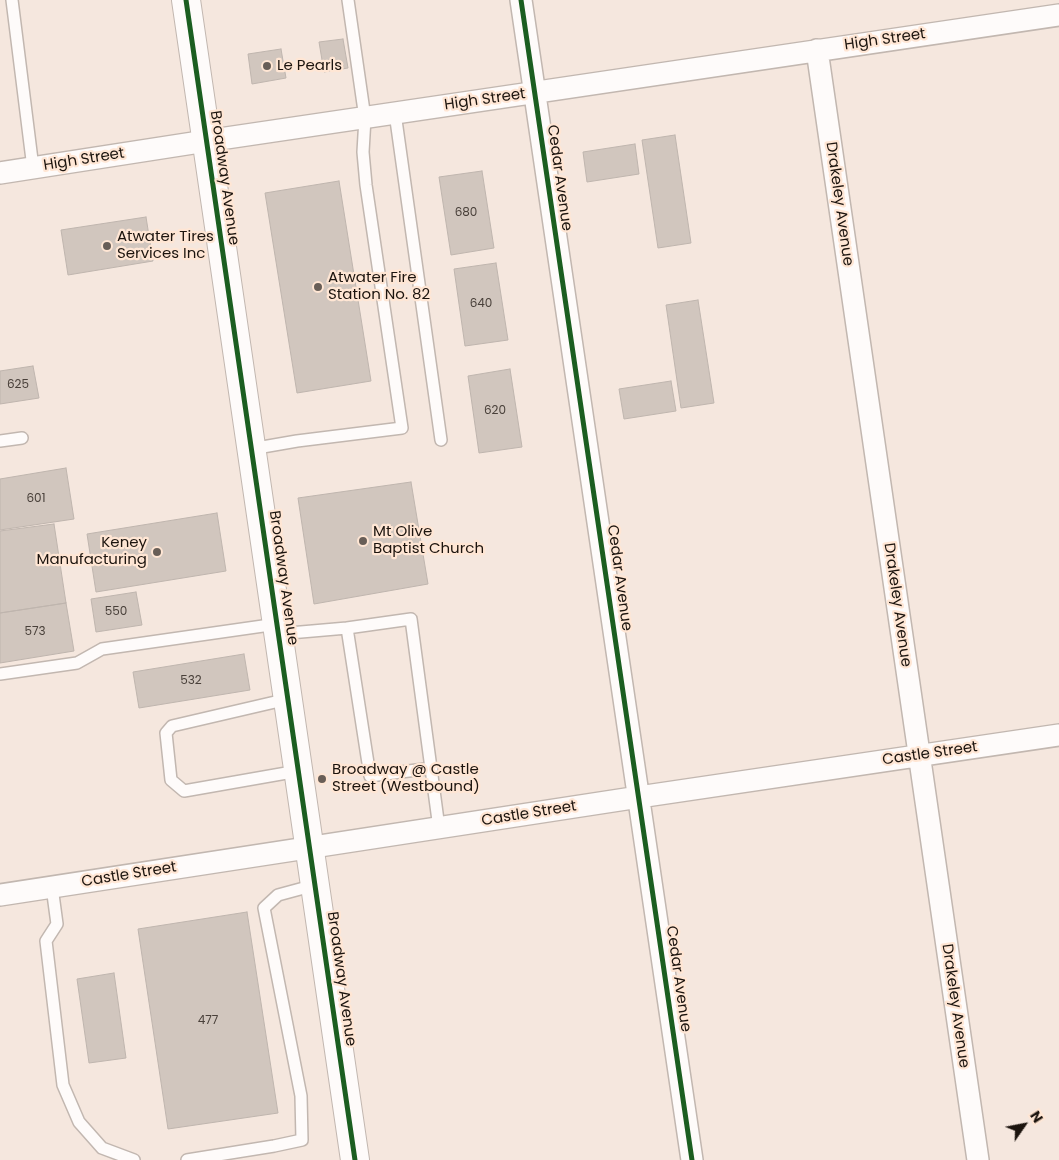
<!DOCTYPE html>
<style>
body{margin:0}
#map{position:relative;width:1059px;height:1160px;overflow:hidden;background:#f5e7de;font-family:Poppins,sans-serif}
canvas{display:block}
.north{position:absolute;left:999px;top:1100px;width:50px;height:50px;-webkit-text-stroke:4px #ffe6d4;paint-order:stroke;rotate:57deg;font-size:14px;font-weight:700;line-height:20px;text-align:center;color:#1c140e}
.north::after{content:'';display:block;margin:auto;width:18px;height:22px;background:#1c140e;clip-path:polygon(50% 0,100% 100%,50% 72%,0 100%)}
</style>
<div id="map">
<canvas width="1059" height="1160"></canvas>
<div class="north">N</div>
</div>
<script>
const ctx = document.querySelector('canvas').getContext('2d');
ctx.lineJoin = 'round';
function paint(path, color) {
  ctx.fillStyle = color;
  ctx.fill(path, 'evenodd');
}
function poly(rows) {
  const path = new Path2D();
  for (const r of rows) {
    path.moveTo(r[0], r[1]);
    for (let i = 2; i < r.length; i += 2) path.lineTo(r[i], r[i + 1]);
  }
  return path;
}
function stroke(path, color, width, dash) {
  ctx.strokeStyle = color;
  ctx.lineWidth = width;
  ctx.lineCap = dash ? 'butt' : 'round';
  ctx.setLineDash(dash || []);
  ctx.stroke(path);
}
function write(font, color, halo, rows, align = 'center') {
  ctx.font = font + ' Poppins,sans-serif';
  ctx.lineWidth = 4.5;
  ctx.setLineDash([]);
  ctx.textBaseline = 'middle';
  ctx.strokeStyle = halo;
  ctx.fillStyle = color;
  for (const [text, x, y, turn = 0] of rows) {
    ctx.save();
    ctx.translate(x, y);
    ctx.rotate((+turn || 0) * Math.PI / 180);
    ctx.textAlign = isNaN(turn) ? turn : align;
    if (halo) ctx.strokeText(text, 0, 0);
    ctx.fillText(text, 0, 0);
    ctx.restore();
  }
}
const building = poly([
 [343,39,348,68,324,72,319,42,343,39],
 [281,49,286,78,252,84,248,54,281,49],
 [675,135,691,243,658,248,642,140,675,135],
 [635,144,639,174,587,182,583,152,635,144],
 [482,171,494,248,451,255,439,177,482,171],
 [339,181,371,381,297,393,265,193,339,181],
 [146,217,153,261,68,275,61,230,146,217],
 [496,263,508,340,465,346,454,269,496,263],
 [698,300,714,403,681,408,666,305,698,300],
 [33,366,39,398,0,404,0,371,33,366],
 [510,369,522,447,479,453,468,376,510,369],
 [671,381,676,411,624,419,619,389,671,381],
 [66,468,74,519,0,530,0,479,66,468],
 [411,482,428,584,314,604,298,498,411,482],
 [217,513,226,571,96,592,87,534,217,513],
 [54,524,66,603,0,613,0,531,54,524],
 [136,592,142,625,96,632,91,599,136,592],
 [66,603,74,651,0,663,0,613,66,603],
 [244,654,250,690,139,708,133,672,244,654],
 [247,912,278,1113,168,1129,138,929,247,912],
 [114,973,126,1058,89,1063,77,979,114,973]
]);
paint(building, '#d1c6be');
stroke(building, '#bfb5ae', 1);
const lane = poly([
 [12,0,33,168],
 [395,113,441,440],
 [0,441,22,438],
 [251,449,297,441,402,428,366,185,363,152,365,118,348,0],
 [347,628,370,776,432,768],
 [278,634,347,628,411,619,439,828],
 [0,674,77,663,102,649,277,624],
 [288,699,172,726,166,733,171,780,184,791,298,771],
 [52,887,57,924,46,941,63,1085,79,1122,102,1148,134,1160],
 [187,1160,274,1146,302,1140,301,1096,264,908,278,895,315,885]
]);
const street = poly([
 [521,0,692,1160],
 [817,50,978,1160],
 [0,173,206,141,1059,15],
 [0,895,639,797,1059,735]
]);
const secondary = poly([
 [186,0,355,1160]
]);
stroke(lane, '#c2b7b0', 14);
stroke(street, '#c2b7b0', 24);
stroke(secondary, '#c2b7b0', 30);
stroke(lane, '#fefbfa', 11);
stroke(street, '#fefbfa', 21);
stroke(secondary, '#fefbfa', 28);
stroke(poly([
 [186,0,355,1160],
 [521,0,692,1160]
]), '#1b5e20', 5);
for (const [x, y, r, color] of [
 [267,66,5,"#685e57"],
 [107,246,5,"#685e57"],
 [318,287,5,"#685e57"],
 [363,541,5,"#685e57"],
 [157,552,5,"#685e57"],
 [322,779,5,"#685e57"]
]) {
  const dot = new Path2D();
  dot.arc(x, y, r, 0, 2 * Math.PI);
  ctx.fillStyle = color;
  ctx.fill(dot);
  stroke(dot, '#ffe6d4', 2);
}
write('12px', '#49403a', null, [
 ["680",466,213],
 ["640",481,304],
 ["625",18,385],
 ["620",495,411],
 ["601",36,499],
 ["550",116,612],
 ["573",35,632],
 ["532",191,681],
 ["477",208,1021]
]);
write('15px', '#1c140e', '#ffe6d4', [
 ["High Street",885,40,-8],
 ["High Street",485,100,-8],
 ["High Street",84,160,-9],
 ["Broadway Avenue",224,178,82],
 ["Cedar Avenue",559,178,82],
 ["Drakeley Avenue",839,204,82],
 ["Broadway Avenue",283,578,82],
 ["Cedar Avenue",619,578,82],
 ["Drakeley Avenue",897,605,82],
 ["Castle Street",930,754,-8],
 ["Castle Street",529,814,-9],
 ["Castle Street",129,875,-9],
 ["Broadway Avenue",341,979,82],
 ["Cedar Avenue",678,979,82],
 ["Drakeley Avenue",955,1006,82]
]);
write('15px', '#1c140e', '#ffe6d4', [
 ["Le Pearls",277,66],
 ["Atwater Tires",117,237],
 ["Services Inc",117,254],
 ["Atwater Fire",328,278],
 ["Station No. 82",328,295],
 ["Mt Olive",373,532],
 ["Baptist Church",373,549],
 ["Keney",147,543,"right"],
 ["Manufacturing",147,560,"right"],
 ["Broadway @ Castle",332,770],
 ["Street (Westbound)",332,787]
], 'left');
</script>
